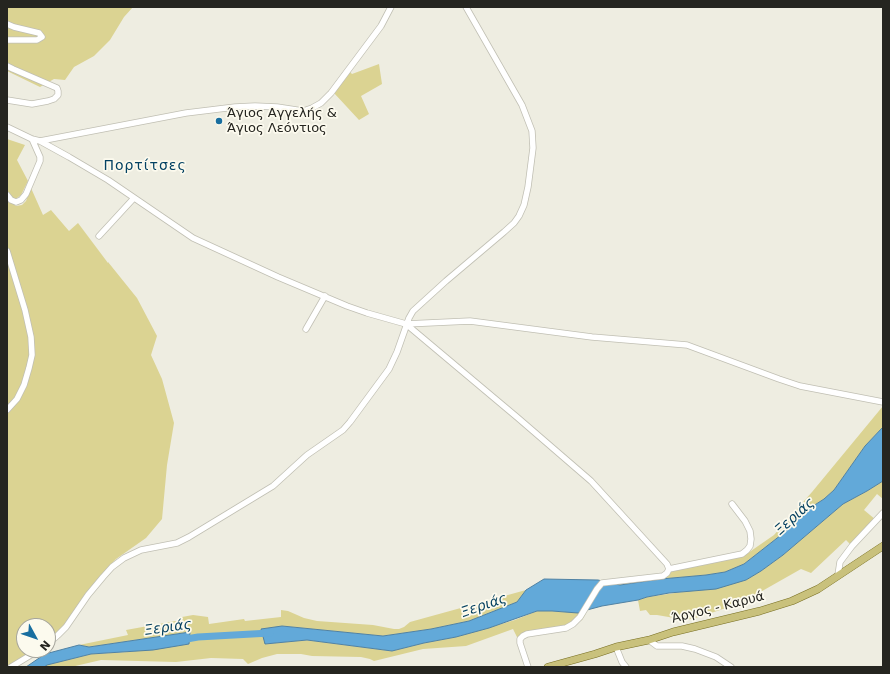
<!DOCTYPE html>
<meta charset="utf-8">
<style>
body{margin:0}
#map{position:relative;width:890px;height:674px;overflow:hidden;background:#eeede1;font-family:"DejaVu Sans",sans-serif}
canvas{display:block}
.frame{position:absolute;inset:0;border:8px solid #252520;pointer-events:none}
.north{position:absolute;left:16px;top:618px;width:40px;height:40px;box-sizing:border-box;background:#fcfaee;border:1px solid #a6a59c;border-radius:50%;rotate:130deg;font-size:11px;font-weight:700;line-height:16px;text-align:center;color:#252520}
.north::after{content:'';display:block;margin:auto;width:14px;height:18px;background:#186e9f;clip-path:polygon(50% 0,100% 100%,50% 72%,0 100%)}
</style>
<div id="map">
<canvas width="890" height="674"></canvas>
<div class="frame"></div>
<div class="north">N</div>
</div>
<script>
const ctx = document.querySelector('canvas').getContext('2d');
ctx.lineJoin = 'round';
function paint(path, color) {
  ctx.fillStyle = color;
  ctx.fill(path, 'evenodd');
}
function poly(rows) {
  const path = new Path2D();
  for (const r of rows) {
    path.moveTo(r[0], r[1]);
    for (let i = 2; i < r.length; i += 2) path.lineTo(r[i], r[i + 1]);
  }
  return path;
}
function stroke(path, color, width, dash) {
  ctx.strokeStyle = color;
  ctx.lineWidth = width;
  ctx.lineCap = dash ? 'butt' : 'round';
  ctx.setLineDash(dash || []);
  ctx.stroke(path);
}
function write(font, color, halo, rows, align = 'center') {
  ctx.font = font + ' "DejaVu Sans",sans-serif';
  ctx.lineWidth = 3.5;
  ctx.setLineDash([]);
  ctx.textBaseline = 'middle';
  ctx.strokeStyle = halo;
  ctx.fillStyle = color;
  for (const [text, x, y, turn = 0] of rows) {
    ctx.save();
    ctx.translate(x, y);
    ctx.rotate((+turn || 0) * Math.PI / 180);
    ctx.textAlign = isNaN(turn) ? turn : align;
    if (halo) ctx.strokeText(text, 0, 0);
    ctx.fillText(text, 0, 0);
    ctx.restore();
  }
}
paint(poly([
 [7,7,133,7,124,17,110,40,94,56,74,67,65,80,54,79,40,87,7,71],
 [379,64,382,84,361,96,369,114,359,120,334,93,350,72,352,74],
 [7,139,25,145,17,160,28,181,21,195,17,198,14,199,11,197,7,191],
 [31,188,43,215,51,210,69,231,78,223,108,263,108,262,137,298,157,336,151,355,162,379,174,423,167,465,162,519,146,538,116,559,105,571,76,609,66,626,48,642,48,626,24,626,24,650,37,650,9,667,7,667,7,198,16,206,22,205,26,201],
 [883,406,883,427,865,446,834,490,824,499,810,508,781,535,744,564,725,572,706,575,661,579,620,585,609,583,663,576,669,569,744,552,748,553,774,535,812,492],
 [883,481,883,499,877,494,864,510,876,520,852,546,846,540,811,573,801,569,741,603,699,617,686,620,657,615,650,615,646,610,640,611,638,600,647,597,682,592,746,580,761,571,783,555,843,504,867,491],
 [526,590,517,602,469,621,431,629,383,636,282,626,265,644,307,640,392,651,424,643,456,637,515,620,537,611,552,611,561,612,587,610,585,615,582,620,573,624,527,634,520,643,513,629,466,646,423,649,374,661,370,659,361,657,312,656,301,654,277,654,262,658,248,664,243,659,211,658,176,662,101,660,71,667,44,667,47,665,91,654,127,652,189,644,189,632,89,647,79,645,128,635,126,630,181,620,182,617,193,615,208,617,209,624,244,619,245,621,281,617,281,610,288,611,304,618,317,621,373,625,394,629,399,629,404,627,410,622]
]), '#dbd392');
const water = poly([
 [883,427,883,481,867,491,843,504,783,555,761,571,746,580,716,589,669,593,647,597,638,600,602,606,587,610,578,613,552,611,537,611,489,628,456,637,424,643,392,651,307,640,265,644,261,629,282,626,383,636,431,629,469,621,517,602,526,590,544,579,598,580,620,585,661,579,706,575,725,572,744,564,781,535,810,508,824,499,834,490,865,446,883,427],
 [190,632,189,644,153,650,91,654,47,665,44,667,26,667,45,654,79,645,89,647,190,632]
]);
paint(water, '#62a9d9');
stroke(water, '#5081a2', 1);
stroke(poly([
 [181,640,198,637,270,633]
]), '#62a9d9', 7);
const minor = poly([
 [7,24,14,27,39,33,42,37,37,40,7,40],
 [7,66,13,69,57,88,58,91,58,95,54,99,48,101,32,104,7,100],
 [7,127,32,139,40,141,186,113,235,107,255,106,277,107,303,111,312,108,321,103,331,93,381,26,391,7],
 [40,141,69,157,108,180,193,238,278,277,347,306,367,313,406,324,470,321,592,337,687,345,779,379,800,386,883,402],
 [7,195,11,200,16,202,21,200,26,194,40,161,40,157,32,139],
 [99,236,134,198],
 [7,251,25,310,31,337,32,355,29,368,24,385,17,399,7,410],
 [406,324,518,418,591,481,667,564,669,569,667,573,663,576,602,583,597,589,580,617,573,624,566,628,527,634,523,636,520,639,520,643,528,667],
 [306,329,325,296],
 [669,569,742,554,747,550,750,546,751,539,750,531,745,521,732,504],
 [838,575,840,562,852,546,883,513],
 [649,640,657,646,682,646,695,649,716,657,731,667],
 [48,644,58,635,66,627,88,595,103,577,112,567,124,558,141,550,177,543,189,537,273,486,307,455,343,430,350,422,389,369,397,352,409,318,413,311,446,281,504,232,514,223,519,216,524,205,528,187,533,148,532,131,522,105,466,7],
 [616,647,622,662,626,667],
 [11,667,39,650]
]);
const major = poly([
 [548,667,595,654,616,647,649,640,673,632,760,611,792,601,818,589,883,546]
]);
stroke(minor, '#c0bfb3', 7);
stroke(major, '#786f23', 8);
stroke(minor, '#fff', 5.5);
stroke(major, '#c9c17c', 7);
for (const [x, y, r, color] of [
 [219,121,4,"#186e9f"]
]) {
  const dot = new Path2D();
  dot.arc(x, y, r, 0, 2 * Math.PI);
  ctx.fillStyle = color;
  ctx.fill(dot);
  stroke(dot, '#fcfaee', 1.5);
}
write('13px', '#252520', '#fcfaee', [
 ["Άγιος Αγγελής &",227,114],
 ["Άγιος Λεόντιος",227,129]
], 'left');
write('13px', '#252520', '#fcfaee', [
 ["Άργος - Καρυά",718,608,-14]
]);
ctx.letterSpacing = '1px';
write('14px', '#044263', '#fcfaee', [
 ["Πορτίτσες",145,166]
]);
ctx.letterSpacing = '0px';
write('italic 14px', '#033f5f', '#fcfaee', [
 ["Ξεριάς",795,517,-42],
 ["Ξεριάς",484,606,-19],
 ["Ξεριάς",168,628,-8]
]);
</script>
